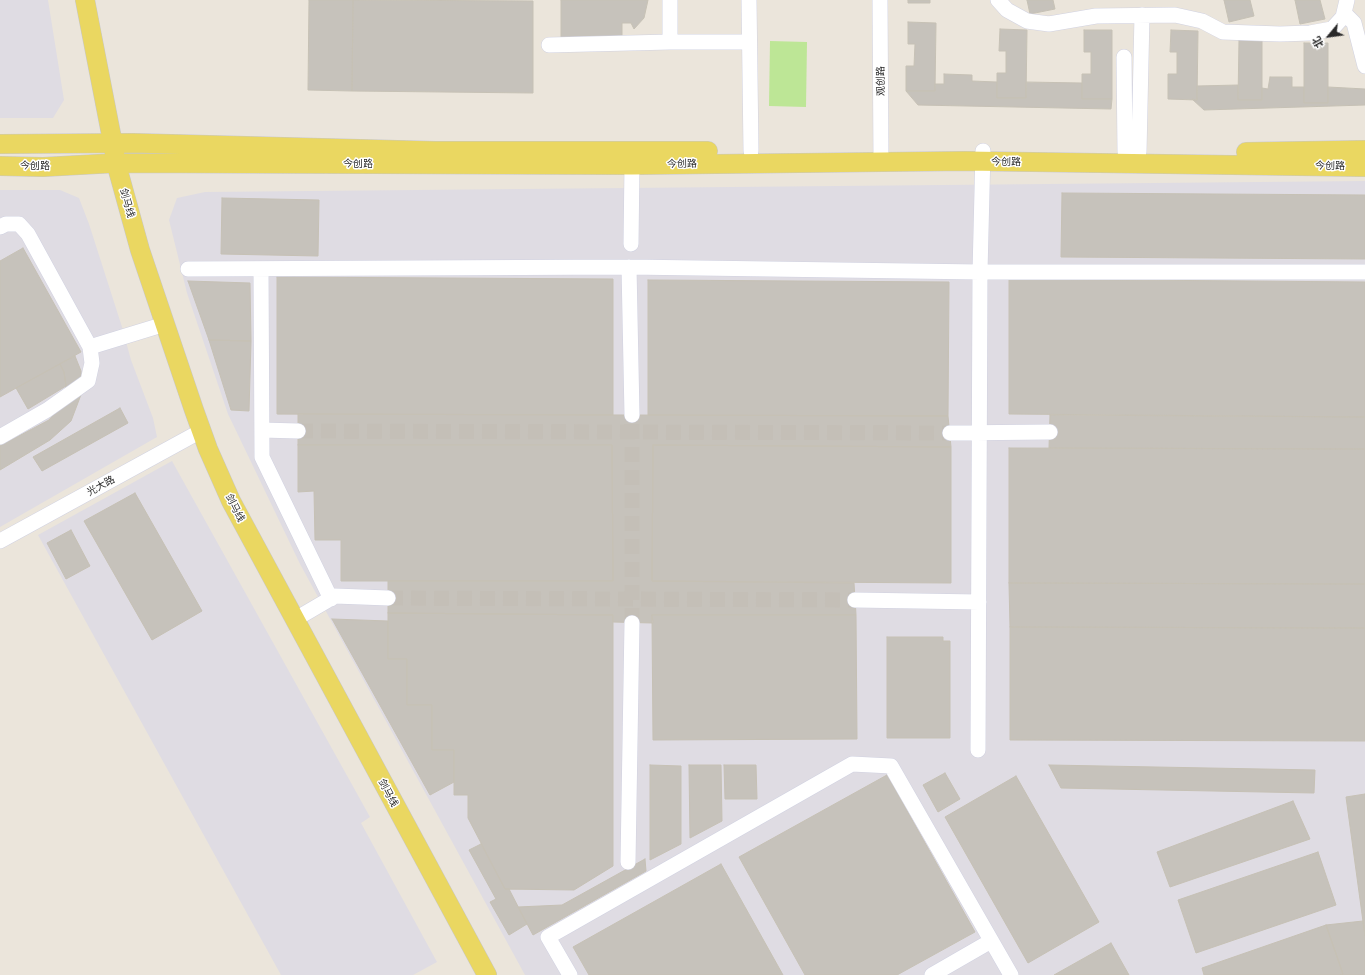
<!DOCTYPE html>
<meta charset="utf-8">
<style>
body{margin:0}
#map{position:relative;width:1365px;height:975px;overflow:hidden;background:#ebe5db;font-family:Raleway,"Noto Sans SC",sans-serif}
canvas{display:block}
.north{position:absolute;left:1309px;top:16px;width:40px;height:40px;-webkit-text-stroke:3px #fff;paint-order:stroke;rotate:241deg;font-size:11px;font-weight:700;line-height:16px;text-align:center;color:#292929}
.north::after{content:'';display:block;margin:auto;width:14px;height:18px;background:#292929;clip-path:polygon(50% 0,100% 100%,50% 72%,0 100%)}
</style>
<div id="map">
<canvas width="1365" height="975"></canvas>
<div class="north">北</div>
</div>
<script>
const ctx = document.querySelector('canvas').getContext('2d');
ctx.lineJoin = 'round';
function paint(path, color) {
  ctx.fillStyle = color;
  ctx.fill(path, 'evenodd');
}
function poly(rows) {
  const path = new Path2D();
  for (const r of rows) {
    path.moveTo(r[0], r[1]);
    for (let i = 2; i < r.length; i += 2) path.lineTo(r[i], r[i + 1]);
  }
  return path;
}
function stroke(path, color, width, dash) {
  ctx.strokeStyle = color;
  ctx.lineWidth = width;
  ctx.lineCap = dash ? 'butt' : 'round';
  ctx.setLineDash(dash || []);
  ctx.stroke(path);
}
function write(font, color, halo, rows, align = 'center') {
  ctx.font = font + ' Raleway,"Noto Sans SC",sans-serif';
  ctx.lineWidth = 3;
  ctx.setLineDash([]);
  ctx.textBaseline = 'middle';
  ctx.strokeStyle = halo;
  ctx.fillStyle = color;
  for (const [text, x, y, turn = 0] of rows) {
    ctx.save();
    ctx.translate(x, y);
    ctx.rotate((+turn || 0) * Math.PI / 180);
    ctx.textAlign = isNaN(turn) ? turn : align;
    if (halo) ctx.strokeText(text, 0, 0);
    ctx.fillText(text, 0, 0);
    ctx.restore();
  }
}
paint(poly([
 [0,0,48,0,64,100,53,118,0,118],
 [1365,181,1365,975,525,975,300,564,228,414,187,293,169,220,177,198,205,192],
 [0,190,60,190,79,198,89,224,122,327,131,360,153,418,157,437,0,527],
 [172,461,370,817,361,823,437,962,413,975,281,975,38,535]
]), '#dfdce3');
paint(poly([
 [770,41,807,42,806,107,769,106]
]), '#bde696');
const building = poly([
 [309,0,353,0,352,91,308,90,309,0],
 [353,0,533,1,533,93,352,91,353,0],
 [561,0,648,0,644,18,634,29,631,23,622,23,622,38,561,37,561,0],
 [908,0,930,0,930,3,908,3,908,0],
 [1027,0,1053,0,1055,9,1030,14,1027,0],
 [1224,0,1250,0,1254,16,1229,22,1224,0],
 [1295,0,1320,0,1325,19,1300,24,1295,0],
 [908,22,936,23,935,91,906,91,906,66,914,66,915,44,908,44,908,22],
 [1000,29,1027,30,1026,98,997,98,997,73,1006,73,1006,51,999,51,1000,29],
 [1084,30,1112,30,1112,99,1082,99,1082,74,1091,74,1091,52,1084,52,1084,30],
 [1171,30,1198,31,1197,100,1168,99,1168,74,1177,74,1177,52,1170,52,1171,30],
 [1239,40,1262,40,1262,100,1238,100,1239,40],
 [1304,43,1328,43,1328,103,1304,103,1304,43],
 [944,74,972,75,972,81,997,82,997,98,1026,98,1026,82,1082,83,1082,99,1112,99,1111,109,918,105,906,91,935,91,935,84,944,84,944,74],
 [1270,77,1292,77,1292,87,1304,87,1304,103,1328,103,1328,87,1365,89,1365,105,1204,110,1192,99,1197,100,1197,86,1238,85,1238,100,1262,100,1262,88,1268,89,1270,77],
 [1062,193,1365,195,1365,259,1061,257,1062,193],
 [222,198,319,200,318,256,221,254,222,198],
 [23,248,81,352,0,397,0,261,23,248],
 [277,277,613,279,613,415,277,414,277,277],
 [1009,279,1365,282,1365,417,1009,414,1009,279],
 [648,280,949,282,948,416,648,415,648,280],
 [188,281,250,283,251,341,209,340,188,281],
 [209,340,251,341,249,411,231,410,209,340],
 [75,356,81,371,82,392,71,421,50,440,0,470,0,446,49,420,59,408,66,386,64,372,60,364,75,356],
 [60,364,64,372,66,386,28,409,16,388,60,364],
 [120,408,128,423,42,471,33,457,120,408],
 [298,414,948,416,951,447,653,445,652,581,854,583,856,615,652,615,653,623,613,622,613,615,388,613,388,581,613,581,612,445,298,445,298,414],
 [1050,415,1365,417,1365,449,1049,448,1050,415],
 [298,445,612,445,613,581,341,581,341,540,315,540,314,491,298,492,298,445],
 [653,445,951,447,951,583,652,581,653,445],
 [1009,448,1365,449,1365,584,1009,583,1009,448],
 [135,493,202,611,152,640,84,521,135,493],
 [71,530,90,566,66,579,47,543,71,530],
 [1009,583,1365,584,1365,628,1010,627,1009,583],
 [388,613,613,615,613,866,574,890,505,889,468,818,468,795,454,795,454,750,432,750,432,705,407,705,407,659,388,659,388,613],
 [652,615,856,615,857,739,653,740,652,615],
 [332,619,388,621,388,659,407,659,407,705,432,705,432,750,454,750,454,782,430,795,332,619],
 [1010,627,1365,628,1365,741,1010,740,1010,627],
 [887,637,943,637,943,641,950,641,950,738,887,738,887,637],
 [650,765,681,766,681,844,650,860,650,765],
 [689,765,721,765,722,821,690,838,689,765],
 [724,765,756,765,757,799,725,799,724,765],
 [1049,765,1315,770,1314,793,1061,788,1049,765],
 [945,773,960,799,938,812,923,785,945,773],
 [887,775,975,932,897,975,805,975,739,857,887,775],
 [1016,776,1099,922,1028,963,945,817,1016,776],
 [1365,794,1365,936,1346,797,1365,794],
 [1293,801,1310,839,1170,887,1157,852,1293,801],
 [481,844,505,889,509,889,527,924,509,935,490,902,496,899,469,850,481,844],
 [1318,852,1336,905,1196,953,1178,900,1318,852],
 [645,859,646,871,533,935,518,907,562,905,645,859],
 [721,864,783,975,589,975,573,947,721,864],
 [1363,921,1365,936,1365,975,1340,975,1343,974,1326,925,1363,921],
 [1326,925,1343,974,1340,975,1204,975,1202,968,1326,925],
 [1111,943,1129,975,1054,975,1111,943]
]);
paint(building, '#c6c2bb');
stroke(building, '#c6c1b5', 1);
stroke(poly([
 [632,424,632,623],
 [298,431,950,433],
 [388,598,855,600]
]), '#c4bfb7', 15, [15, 8]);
const minor = poly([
 [670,0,670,42,749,42],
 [749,0,751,151],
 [880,0,881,162],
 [998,0,1007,10,1027,21,1049,24,1096,16,1175,15,1202,21,1223,32,1280,34,1310,33,1332,29,1343,17,1347,0],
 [1344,13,1354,23,1365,66],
 [549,45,670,42],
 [1124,57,1125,152],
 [1139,152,1142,15],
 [0,227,6,224,19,224,28,234,90,347,92,363,88,381,47,410,0,437],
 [631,244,632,165],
 [629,267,632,415],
 [188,269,629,267,980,272,1365,272],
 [261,269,262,457,331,599],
 [90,347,165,324],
 [262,430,298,431],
 [950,433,1050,432],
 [0,541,201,431],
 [855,600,979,602],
 [294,620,335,596,388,598],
 [978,750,980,272,983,151],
 [628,862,632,623],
 [570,975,548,937,852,764,891,766,1011,975],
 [932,975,991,941]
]);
const major = poly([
 [85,0,113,144,116,163,140,250,194,410,208,449,231,501,487,975],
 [0,144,133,143,435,151,708,151],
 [1246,152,1365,150],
 [0,166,43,167,116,163,632,165,966,161,1365,167]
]);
stroke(minor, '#d1d2e1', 16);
stroke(major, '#c7c7c7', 20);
stroke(minor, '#fff', 15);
stroke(major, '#ead761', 19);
write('10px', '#292929', '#fff', [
 ["观创路",881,81,-91],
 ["今创路",1006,162,1],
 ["今创路",358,164],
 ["今创路",682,164,-1],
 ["今创路",35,166],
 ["今创路",1330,166,1],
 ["剑马线",127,203,74],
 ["光大路",101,486,-29],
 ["剑马线",235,508,63],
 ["剑马线",388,793,62]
]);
</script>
